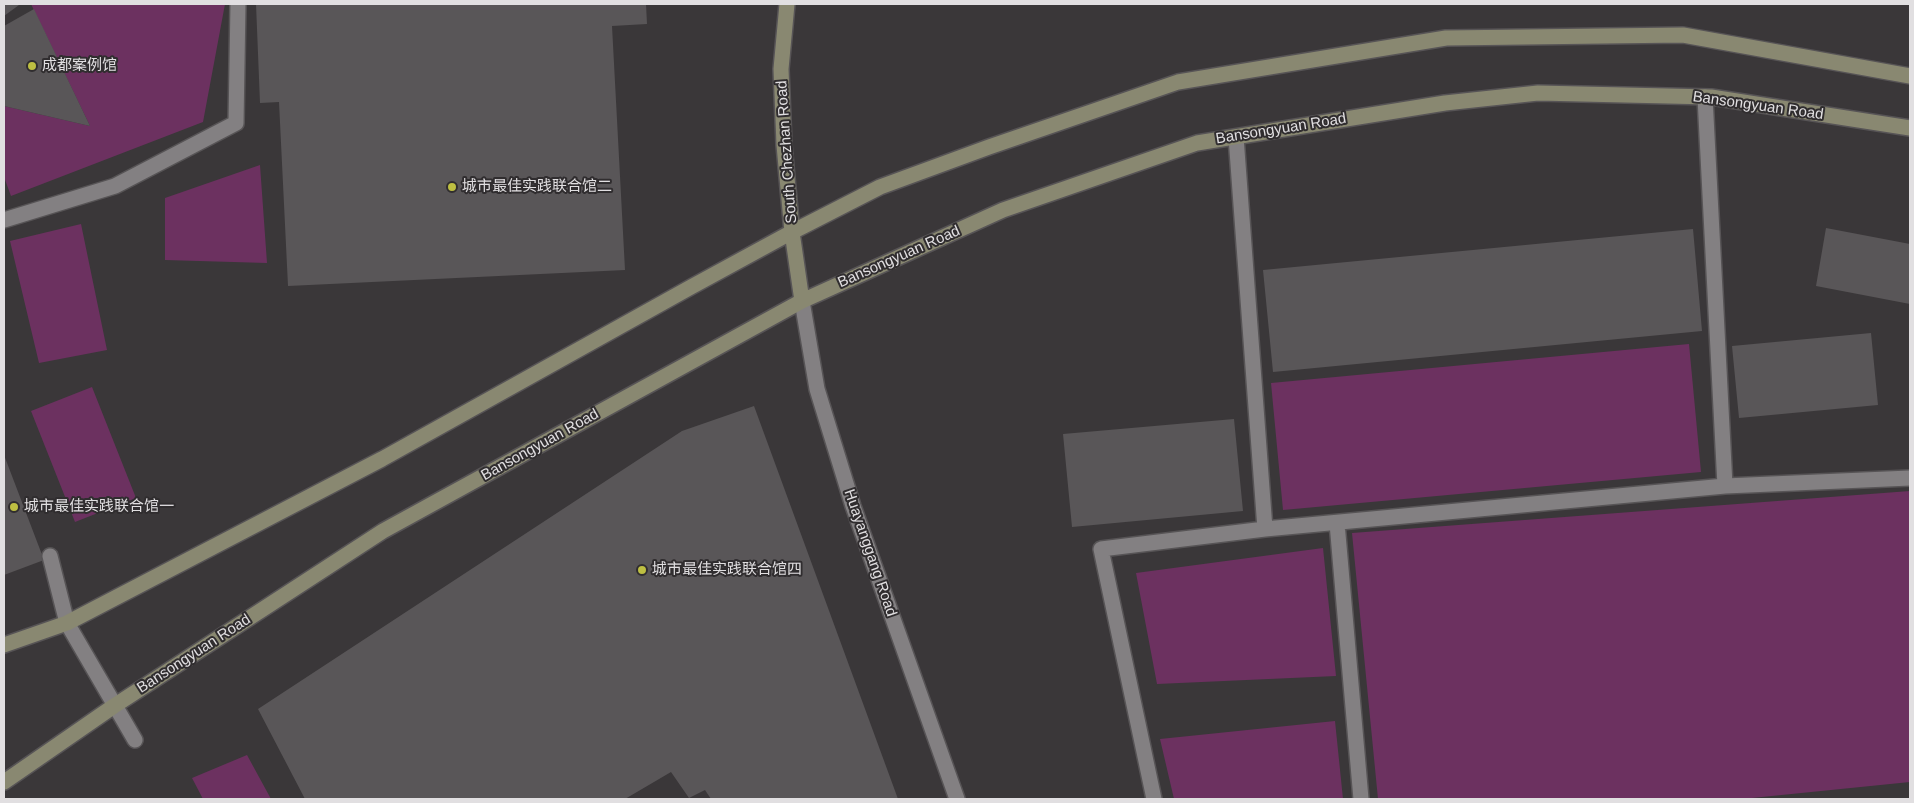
<!DOCTYPE html>
<meta charset="utf-8">
<style>
body{margin:0}
#map{position:relative;width:1914px;height:803px;overflow:hidden;background:#3a3739;font-family:Arial,sans-serif}
canvas{display:block}
.frame{position:absolute;inset:0;border:5px solid #e1dfe1;pointer-events:none}
</style>
<div id="map">
<canvas width="1914" height="803"></canvas>
<div class="frame"></div>
</div>
<script>
const ctx = document.querySelector('canvas').getContext('2d');
ctx.lineJoin = 'round';
function paint(path, color) {
  ctx.fillStyle = color;
  ctx.fill(path, 'evenodd');
}
function poly(rows) {
  const path = new Path2D();
  for (const r of rows) {
    path.moveTo(r[0], r[1]);
    for (let i = 2; i < r.length; i += 2) path.lineTo(r[i], r[i + 1]);
  }
  return path;
}
function stroke(path, color, width, dash) {
  ctx.strokeStyle = color;
  ctx.lineWidth = width;
  ctx.lineCap = dash ? 'butt' : 'round';
  ctx.setLineDash(dash || []);
  ctx.stroke(path);
}
function write(font, color, halo, rows, align = 'center') {
  ctx.font = font + ' Arial,"Noto Sans SC",sans-serif';
  ctx.lineWidth = 4;
  ctx.setLineDash([]);
  ctx.textBaseline = 'middle';
  ctx.strokeStyle = halo;
  ctx.fillStyle = color;
  for (const [text, x, y, turn = 0] of rows) {
    ctx.save();
    ctx.translate(x, y);
    ctx.rotate((+turn || 0) * Math.PI / 180);
    ctx.textAlign = isNaN(turn) ? turn : align;
    if (halo) ctx.strokeText(text, 0, 0);
    ctx.fillText(text, 0, 0);
    ctx.restore();
  }
}
paint(poly([
 [31,4,225,4,203,122,11,196,4,177,4,106,90,126],
 [260,165,267,263,165,260,165,198],
 [81,224,107,350,39,363,10,241],
 [1689,344,1701,472,1283,510,1271,383],
 [92,387,136,498,75,522,31,411],
 [1910,491,1910,782,1742,799,1378,799,1352,533],
 [1323,548,1336,676,1157,684,1136,573],
 [1335,721,1343,799,1174,799,1160,739],
 [247,755,271,799,203,799,192,778]
]), '#6c3160');
paint(poly([
 [4,4,18,4,19,5,4,16],
 [256,4,646,4,647,24,612,26,625,270,288,286,279,102,260,103],
 [34,9,90,126,4,106,4,26],
 [1826,228,1910,244,1910,304,1816,286],
 [1693,229,1702,331,1273,372,1263,270],
 [1871,333,1878,405,1739,418,1732,346],
 [754,406,898,799,711,799,705,790,689,798,671,772,625,799,305,799,258,709,682,431],
 [1234,419,1243,511,1072,527,1063,434],
 [4,455,44,560,4,575]
]), '#595658');
const lane = poly([
 [1705,97,1725,486],
 [1236,137,1265,529],
 [1337,523,1361,799],
 [1154,799,1101,549,1265,529,1725,486,1910,478]
]);
const street = poly([
 [4,220,115,186,236,123,238,4],
 [802,301,817,389,853,506,957,799],
 [50,556,67,623,135,740]
]);
const secondary = poly([
 [787,4,781,69,784,145,792,232,802,301],
 [4,645,67,623,382,459,691,287,792,232,880,187,989,147,1178,82,1446,38,1683,35,1910,76],
 [4,782,114,706,383,531,802,301,1003,210,1197,143,1445,103,1538,93,1711,97,1910,128]
]);
stroke(lane, '#575456', 18);
stroke(street, '#575456', 18);
stroke(secondary, '#575456', 18);
stroke(lane, '#838082', 15);
stroke(street, '#838082', 15);
stroke(secondary, '#898871', 15);
for (const [x, y, r, color] of [
 [32,66,5,"#bebf42"],
 [452,187,5,"#bebf42"],
 [14,507,5,"#bebf42"],
 [642,570,5,"#bebf42"]
]) {
  const dot = new Path2D();
  dot.arc(x, y, r, 0, 2 * Math.PI);
  ctx.fillStyle = color;
  ctx.fill(dot);
  stroke(dot, '#302d2f', 2);
}
write('15px', '#e1dfe1', '#302d2f', [
 ["成都案例馆",42,66],
 ["城市最佳实践联合馆二",462,187],
 ["城市最佳实践联合馆一",24,507],
 ["城市最佳实践联合馆四",652,570]
], 'left');
write('15px', '#e1dfe1', '#302d2f', [
 ["Bansongyuan Road",1758,106,8],
 ["Bansongyuan Road",1281,129,-9],
 ["South Chezhan Road",787,152,-94],
 ["Bansongyuan Road",899,257,-24],
 ["Bansongyuan Road",540,445,-29],
 ["Huayanggang Road",870,553,71],
 ["Bansongyuan Road",194,654,-33]
]);
</script>
